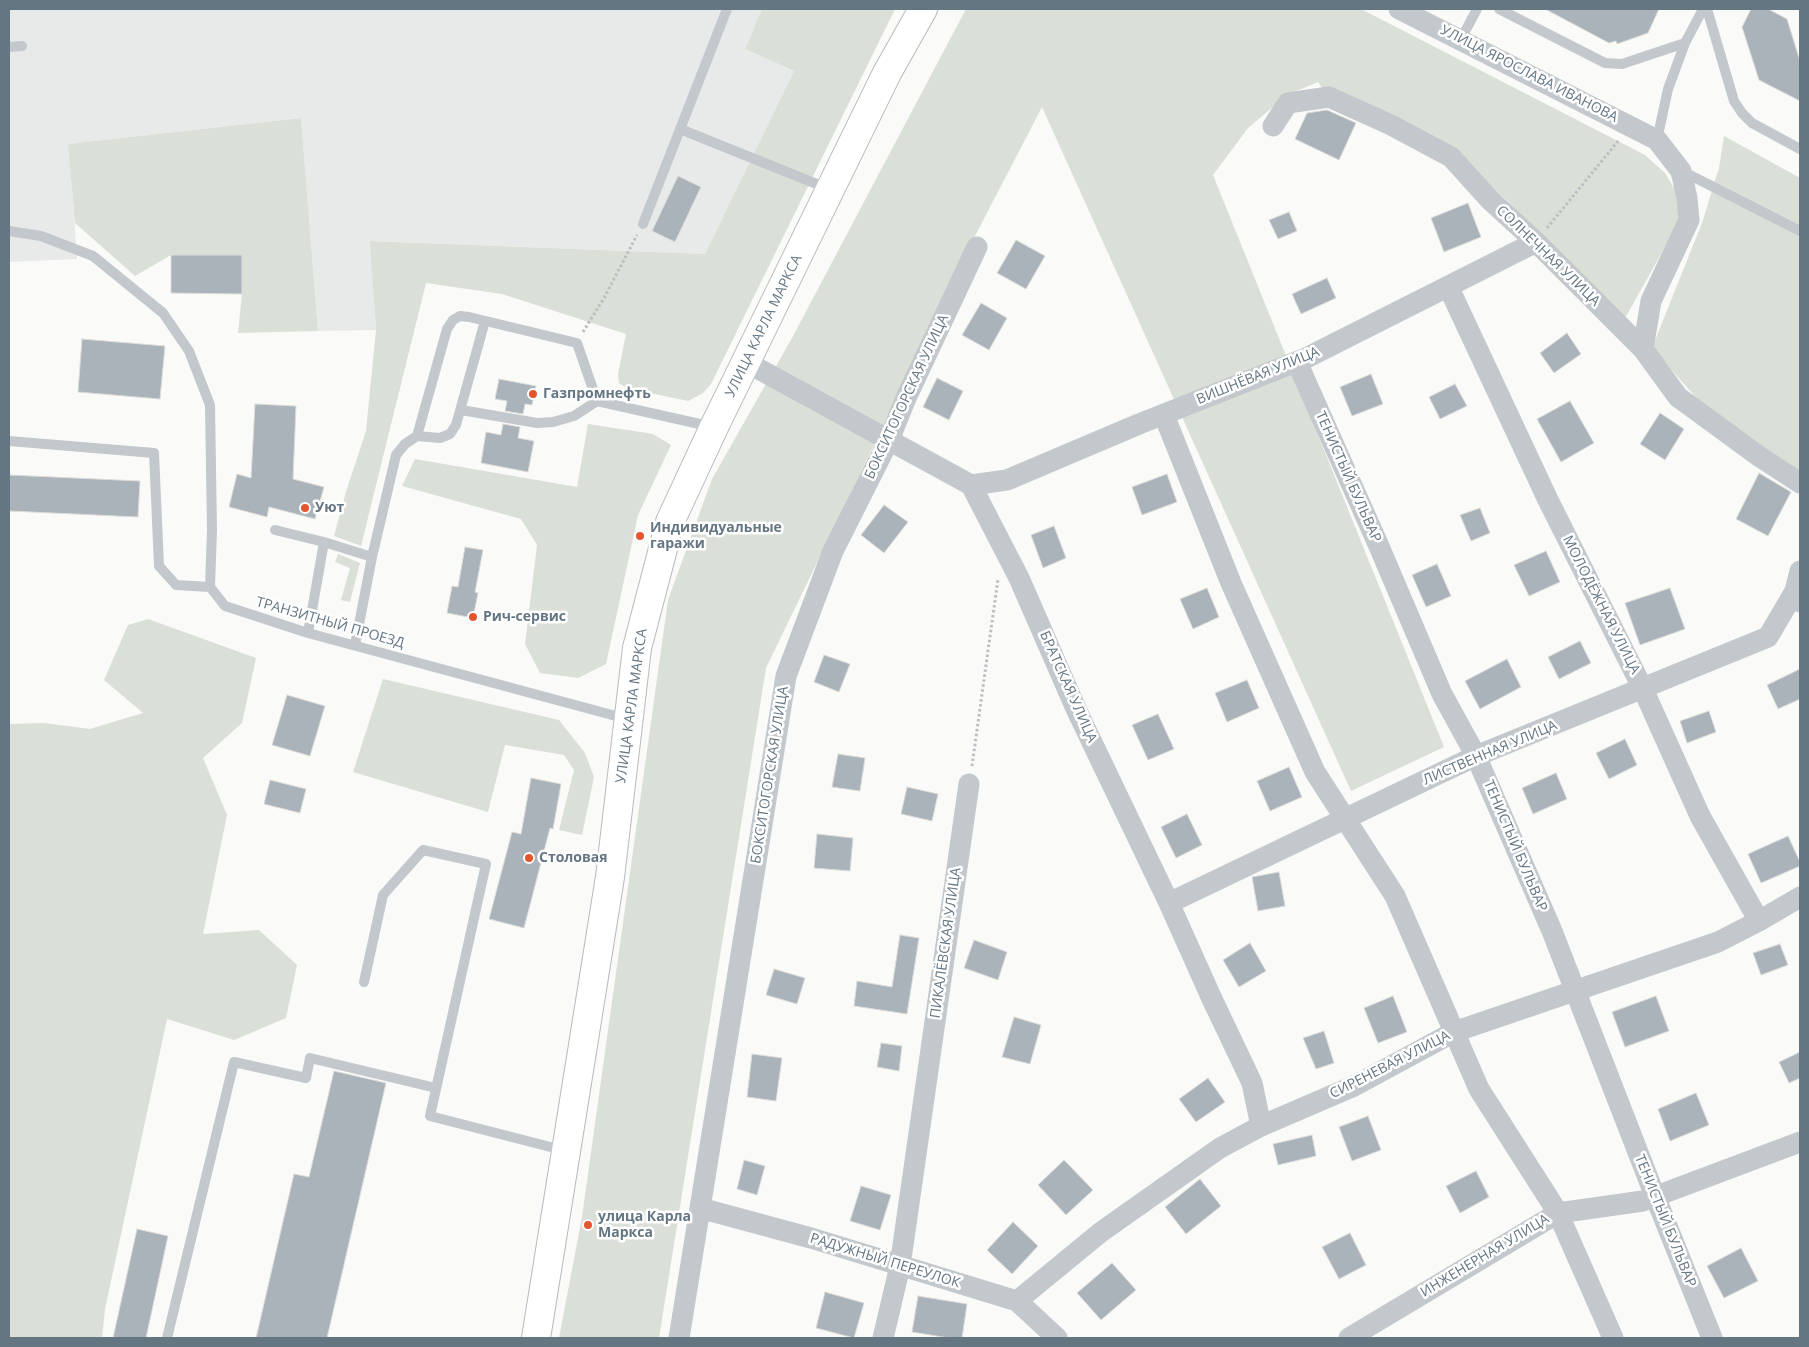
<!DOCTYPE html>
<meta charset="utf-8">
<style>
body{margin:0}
#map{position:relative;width:1809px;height:1347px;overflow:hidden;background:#fafaf8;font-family:"Open Sans",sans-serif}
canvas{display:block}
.frame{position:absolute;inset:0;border:10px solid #657683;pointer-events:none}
</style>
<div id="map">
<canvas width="1809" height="1347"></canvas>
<div class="frame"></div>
</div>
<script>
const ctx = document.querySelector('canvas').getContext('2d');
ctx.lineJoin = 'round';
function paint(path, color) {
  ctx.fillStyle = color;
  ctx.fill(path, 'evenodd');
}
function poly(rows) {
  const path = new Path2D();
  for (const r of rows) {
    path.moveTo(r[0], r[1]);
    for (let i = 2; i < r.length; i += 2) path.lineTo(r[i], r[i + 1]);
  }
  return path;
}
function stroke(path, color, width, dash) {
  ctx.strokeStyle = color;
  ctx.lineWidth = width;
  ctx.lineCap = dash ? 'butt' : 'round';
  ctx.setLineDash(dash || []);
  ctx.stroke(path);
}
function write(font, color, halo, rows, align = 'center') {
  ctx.font = font + ' "Open Sans",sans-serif';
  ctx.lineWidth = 5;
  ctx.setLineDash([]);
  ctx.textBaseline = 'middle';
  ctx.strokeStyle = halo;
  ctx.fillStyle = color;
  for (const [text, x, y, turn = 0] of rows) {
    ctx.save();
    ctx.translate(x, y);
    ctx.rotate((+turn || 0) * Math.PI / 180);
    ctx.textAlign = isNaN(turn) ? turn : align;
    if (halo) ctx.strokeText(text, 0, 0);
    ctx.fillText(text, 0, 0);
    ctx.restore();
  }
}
paint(poly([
 [9,9,762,9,745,49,794,71,705,254,371,241,376,330,318,331,301,118,69,144,77,259,9,262]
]), '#e8e9e9');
paint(poly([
 [762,9,895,9,711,384,703,393,688,401,626,388,619,383,618,374,626,334,502,294,426,283,361,546,334,536,346,492,366,431,376,330,370,241,705,254,794,71,745,49],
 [966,9,1361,9,1645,155,1665,173,1679,197,1679,222,1624,320,1504,198,1439,147,1329,97,1318,82,1287,95,1248,128,1213,175,1444,747,1351,791,1042,107,975,236,766,668,659,1338,559,1338,582,1217,668,600,712,479,792,338],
 [301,118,318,331,238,333,242,294,242,255,171,255,135,276,75,223,68,144],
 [1724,136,1800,178,1800,472,1708,411,1652,348,1702,223,1719,168],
 [588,424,653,434,671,445,638,515,606,664,578,678,540,673,525,644,537,545,521,519,402,486,415,459,577,487],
 [338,554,360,563,350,602,341,600,350,568,335,562],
 [148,619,256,658,242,723,203,758,227,815,203,934,259,930,297,965,286,1018,234,1040,167,1019,105,1309,102,1338,9,1338,9,724,44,723,90,729,143,713,104,680,128,625],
 [383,679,559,720,585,753,594,777,582,835,559,830,574,770,564,755,505,745,488,812,353,772]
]), '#dadfd7');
const building = poly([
 [1545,9,1659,9,1648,33,1617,44,1616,41,1609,43,1545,9],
 [1751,9,1768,9,1787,19,1800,61,1800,101,1759,80,1742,27,1751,9],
 [1327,110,1356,123,1339,160,1295,139,1307,113,1327,110],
 [678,176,701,187,675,242,652,231,678,176],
 [1468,203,1481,237,1444,252,1431,218,1468,203],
 [1289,212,1297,231,1278,239,1269,220,1289,212],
 [1016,240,1045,256,1026,289,997,273,1016,240],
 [171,255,242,255,242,294,171,293,171,255],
 [1327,278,1336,298,1301,314,1292,294,1327,278],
 [981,303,1007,318,989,350,962,335,981,303],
 [1567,333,1581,354,1554,373,1540,353,1567,333],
 [82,339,165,346,160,399,78,392,82,339],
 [1371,374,1383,404,1352,416,1340,387,1371,374],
 [937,378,963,391,949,420,923,407,937,378],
 [499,379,536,386,532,405,525,404,523,414,505,411,507,401,495,399,499,379],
 [1455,384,1467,406,1440,419,1429,397,1455,384],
 [1570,401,1594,443,1561,462,1537,419,1570,401],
 [255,404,296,406,293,479,324,487,315,519,269,507,267,517,229,507,237,474,251,478,255,404],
 [1660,413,1684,429,1665,460,1640,444,1660,413],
 [503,424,520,427,518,438,534,441,528,472,481,463,486,432,501,435,503,424],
 [1759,473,1791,492,1768,536,1736,519,1759,473],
 [1167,474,1177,502,1142,515,1132,487,1167,474],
 [9,475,140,481,138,517,9,511,9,475],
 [884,505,908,522,884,553,861,535,884,505],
 [1480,508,1490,533,1471,541,1460,515,1480,508],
 [1054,526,1066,558,1043,568,1031,535,1054,526],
 [465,547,483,550,475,592,478,593,473,618,447,613,452,586,458,587,465,547],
 [1546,551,1560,582,1529,596,1514,565,1546,551],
 [1437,564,1451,596,1426,607,1412,575,1437,564],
 [1207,588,1219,617,1193,629,1180,599,1207,588],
 [1670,588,1685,629,1640,645,1625,603,1670,588],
 [1580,641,1591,663,1559,679,1548,657,1580,641],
 [824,655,850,664,839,692,814,682,824,655],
 [1507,659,1521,687,1480,709,1465,681,1507,659],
 [1800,669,1800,699,1778,709,1767,685,1800,669],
 [1247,680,1259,708,1227,722,1215,693,1247,680],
 [287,695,325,706,310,756,272,745,287,695],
 [1709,711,1716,732,1687,743,1680,721,1709,711],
 [1158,714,1174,749,1148,760,1132,725,1158,714],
 [1625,739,1637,765,1609,779,1596,753,1625,739],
 [838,754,865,758,860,791,832,787,838,754],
 [1289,767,1302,797,1270,811,1257,781,1289,767],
 [1556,773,1567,799,1533,814,1522,788,1556,773],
 [531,778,561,784,553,829,550,828,524,928,489,919,512,832,521,834,531,778],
 [270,780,306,789,300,813,264,804,270,780],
 [907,787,938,794,932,821,901,814,907,787],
 [1187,814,1202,845,1176,858,1161,827,1187,814],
 [817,834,853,838,850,871,814,868,817,834],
 [1788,836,1800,862,1800,866,1761,883,1748,854,1788,836],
 [1279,872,1285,906,1258,911,1252,877,1279,872],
 [900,935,919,938,907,1014,854,1006,857,981,892,987,900,935],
 [974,940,1007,952,998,980,964,968,974,940],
 [1250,943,1266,971,1239,987,1223,960,1250,943],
 [1780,944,1788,965,1761,975,1753,953,1780,944],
 [774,969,805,978,797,1004,766,995,774,969],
 [1393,996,1407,1032,1378,1043,1364,1008,1393,996],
 [1656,996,1669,1031,1625,1047,1612,1012,1656,996],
 [1014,1017,1041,1025,1030,1064,1002,1057,1014,1017],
 [1324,1031,1334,1063,1316,1069,1303,1038,1324,1031],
 [881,1043,902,1046,899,1071,877,1067,881,1043],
 [1800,1052,1800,1078,1789,1083,1779,1062,1800,1052],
 [752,1054,782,1058,776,1101,747,1097,752,1054],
 [334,1071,386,1083,327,1338,256,1338,294,1174,309,1177,334,1071],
 [1208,1078,1225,1102,1196,1122,1179,1099,1208,1078],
 [1696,1093,1709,1125,1670,1141,1658,1109,1696,1093],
 [1368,1116,1381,1150,1352,1161,1339,1127,1368,1116],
 [1312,1135,1316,1156,1278,1165,1273,1144,1312,1135],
 [744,1160,765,1166,757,1195,737,1189,744,1160],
 [1064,1160,1093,1190,1066,1215,1038,1185,1064,1160],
 [1476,1171,1489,1197,1460,1213,1446,1186,1476,1171],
 [1200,1179,1221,1206,1186,1234,1165,1207,1200,1179],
 [861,1186,891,1195,880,1230,850,1221,861,1186],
 [1013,1222,1038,1246,1012,1274,987,1250,1013,1222],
 [137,1229,168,1236,146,1338,113,1338,137,1229],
 [1350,1233,1366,1265,1339,1279,1322,1247,1350,1233],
 [1741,1248,1758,1281,1724,1298,1707,1266,1741,1248],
 [1112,1263,1136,1290,1101,1320,1077,1293,1112,1263],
 [825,1292,864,1303,854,1338,816,1328,825,1292],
 [918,1296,967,1304,962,1338,949,1338,912,1332,918,1296]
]);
paint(building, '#aab3b9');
stroke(building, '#dcdcda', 1);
const primary = poly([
 [536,1338,610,877,637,648,670,522,714,427,887,73,923,9]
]);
stroke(primary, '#b5babe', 30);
stroke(poly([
 [1547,228,1619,140],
 [583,332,604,298,637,235],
 [972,766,998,579]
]), '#bbbfc2', 3, [2.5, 2.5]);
stroke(poly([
 [1499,9,1605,63,1622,64,1685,43,1703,9],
 [1707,9,1734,101,1742,113,1752,123,1800,149],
 [1461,39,1477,9],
 [9,47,22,46],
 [680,129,829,189],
 [1657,140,1668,89,1685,43],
 [1682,171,1800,231],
 [643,224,727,9],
 [9,231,41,236,93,256,163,313,189,351,210,405,212,530,210,587,225,606,308,633,627,719],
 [461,410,537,423,553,422,574,416,597,401],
 [417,436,447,329,453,320,460,316,469,317,577,343,597,401,713,427],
 [9,441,154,453,159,566,176,585,210,587],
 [275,530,324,542,308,633],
 [324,542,372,557],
 [355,645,372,557,396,455,405,444,417,436,440,438,450,434,456,425,485,321],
 [364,982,383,895,423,850,486,864,430,1116,566,1151],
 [167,1338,234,1062,306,1078,310,1058,436,1088]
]), '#c3c8cc', 10);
stroke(poly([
 [1399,9,1657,140,1681,171,1687,198,1689,220,1651,301,1643,349],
 [1273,126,1288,103,1329,97,1391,125,1451,157,1490,200,1536,242,1643,349,1678,397,1760,457,1800,483],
 [1448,286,1548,500,1643,689,1700,816,1759,921],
 [746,362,971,485,1019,578,1077,711,1169,903,1212,999,1252,1083,1261,1126],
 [1297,362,1378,544,1442,694,1476,756,1552,931,1655,1196,1712,1338],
 [1164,415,1231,583,1315,772,1395,896,1479,1089,1558,1213,1613,1338],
 [971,485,1007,480,1139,424,1306,358,1536,242],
 [1800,571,1795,591,1800,602],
 [1169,903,1476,756,1768,637,1795,591],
 [700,1208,811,1238,1017,1301,1057,1338],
 [1017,1301,1101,1232,1220,1148,1261,1126,1354,1086,1454,1032,1718,942,1759,921,1800,897],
 [679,1338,786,676,833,551,889,440,906,398,977,247],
 [883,1338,900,1266,969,784],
 [1349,1338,1558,1213,1643,1201,1800,1142]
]), '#c3c8cc', 21);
stroke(primary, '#fff', 28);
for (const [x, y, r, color] of [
 [533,394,5,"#e4572e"],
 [305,508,5,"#e4572e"],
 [640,536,5,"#e4572e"],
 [473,617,5,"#e4572e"],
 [529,858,5,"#e4572e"],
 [588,1225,5,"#e4572e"]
]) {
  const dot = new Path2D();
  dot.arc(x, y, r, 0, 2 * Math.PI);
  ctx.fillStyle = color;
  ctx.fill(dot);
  stroke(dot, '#fff', 2);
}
write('14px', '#657683', '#fff', [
 ["УЛИЦА ЯРОСЛАВА ИВАНОВА",1529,74,27],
 ["СОЛНЕЧНАЯ УЛИЦА",1548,256,44],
 ["УЛИЦА КАРЛА МАРКСА",764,326,-64],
 ["ВИШНЁВАЯ УЛИЦА",1258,376,-22],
 ["БОКСИТОГОРСКАЯ УЛИЦА",907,397,-65],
 ["ТЕНИСТЫЙ БУЛЬВАР",1348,477,66],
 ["МОЛОДЁЖНАЯ УЛИЦА",1601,605,63],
 ["ТРАНЗИТНЫЙ ПРОЕЗД",330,623,16],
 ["БРАТСКАЯ УЛИЦА",1068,687,66],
 ["УЛИЦА КАРЛА МАРКСА",632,706,-82],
 ["ЛИСТВЕННАЯ УЛИЦА",1490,753,-23],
 ["БОКСИТОГОРСКАЯ УЛИЦА",770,775,-81],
 ["ТЕНИСТЫЙ БУЛЬВАР",1515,846,67],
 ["ПИКАЛЁВСКАЯ УЛИЦА",946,943,-82],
 ["СИРЕНЕВАЯ УЛИЦА",1390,1065,-27],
 ["ТЕНИСТЫЙ БУЛЬВАР",1665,1221,68],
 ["ИНЖЕНЕРНАЯ УЛИЦА",1485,1256,-31],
 ["РАДУЖНЫЙ ПЕРЕУЛОК",885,1261,17]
]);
write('bold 14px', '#657683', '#fff', [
 ["Газпромнефть",543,394],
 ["Уют",315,508],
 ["Индивидуальные",650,528],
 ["гаражи",650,544],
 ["Рич-сервис",483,617],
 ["Столовая",539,858],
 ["улица Карла",598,1217],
 ["Маркса",598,1233]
], 'left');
</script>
